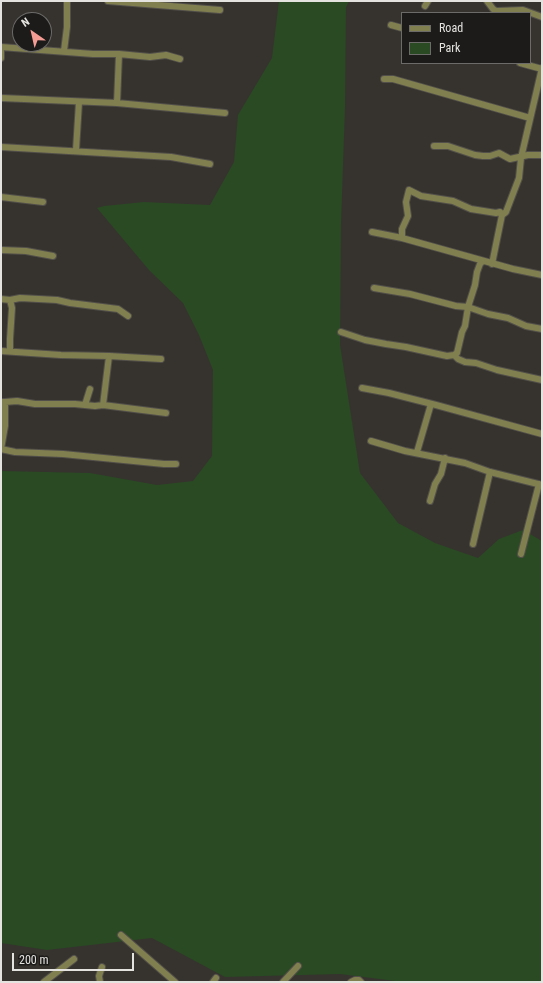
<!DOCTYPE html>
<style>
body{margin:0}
#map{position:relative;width:543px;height:983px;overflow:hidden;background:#36332e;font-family:"Roboto Condensed",sans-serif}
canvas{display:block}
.frame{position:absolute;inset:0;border:2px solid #e5e3e0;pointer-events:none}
.legend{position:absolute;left:401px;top:12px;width:130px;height:52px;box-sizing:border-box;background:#1c1b19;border:1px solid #6c6b69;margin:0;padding:5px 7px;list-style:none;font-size:12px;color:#e5e3e0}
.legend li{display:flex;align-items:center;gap:8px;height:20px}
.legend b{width:20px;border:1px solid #6c6b69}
.north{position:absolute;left:12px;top:12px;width:40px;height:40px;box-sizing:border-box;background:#1c1b19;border:1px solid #6c6b69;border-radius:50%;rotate:326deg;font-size:11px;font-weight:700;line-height:16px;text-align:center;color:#e5e3e0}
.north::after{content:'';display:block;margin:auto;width:14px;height:18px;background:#f59c94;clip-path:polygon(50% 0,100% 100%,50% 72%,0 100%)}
.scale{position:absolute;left:12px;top:953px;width:122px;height:18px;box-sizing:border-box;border:2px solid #e5e3e0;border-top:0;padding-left:5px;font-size:12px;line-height:14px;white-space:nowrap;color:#e5e3e0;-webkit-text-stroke:3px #1c1b19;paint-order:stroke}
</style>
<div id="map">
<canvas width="543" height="983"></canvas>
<div class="frame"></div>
<ul class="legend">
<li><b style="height:5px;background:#807f4f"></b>Road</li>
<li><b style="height:11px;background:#2a4a23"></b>Park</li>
</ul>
<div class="north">N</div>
<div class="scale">200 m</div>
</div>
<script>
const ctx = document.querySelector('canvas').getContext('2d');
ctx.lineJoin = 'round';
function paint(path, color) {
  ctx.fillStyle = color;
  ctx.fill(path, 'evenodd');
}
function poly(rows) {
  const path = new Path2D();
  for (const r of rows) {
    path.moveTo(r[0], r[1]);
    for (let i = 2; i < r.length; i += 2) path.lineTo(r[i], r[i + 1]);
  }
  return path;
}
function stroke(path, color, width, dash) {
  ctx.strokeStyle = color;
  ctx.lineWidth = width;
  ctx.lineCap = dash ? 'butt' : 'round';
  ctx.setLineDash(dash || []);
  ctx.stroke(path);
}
paint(poly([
 [279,1,349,1,346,7,345,107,341,224,340,345,360,473,398,523,435,543,478,558,499,539,523,530,542,541,542,982,403,982,340,974,225,977,152,938,47,950,1,943,1,471,90,473,157,485,193,481,212,456,213,370,199,335,183,303,149,270,97,208,104,206,144,202,210,205,234,162,238,115,272,58]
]), '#2a4a23');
const minor = poly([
 [108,1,220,10],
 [487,1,493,9,496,11,523,10,542,17],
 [425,6,428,1],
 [391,25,402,28],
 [1,47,93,54,119,54,150,57,166,55,180,59],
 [1,51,1,58],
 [64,51,67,27,67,1],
 [520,63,542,69],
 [384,79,393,79,530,118],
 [1,98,117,103,225,113],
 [117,103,119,54],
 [434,146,448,146,475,155,483,156,490,156,499,153,510,159,528,155,542,155],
 [1,147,171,157,210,164],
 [76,150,79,102],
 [1,197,43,202],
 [372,232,402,238,513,269,542,275],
 [402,238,402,229,408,216,406,202,409,190,421,196,453,201,471,209,496,213,500,212,502,215],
 [1,250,26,251,53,256],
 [483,261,480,264,477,272,475,285,468,307,465,326,462,332,457,353,454,355,458,359,465,362,476,363,497,370,542,380],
 [492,264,502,215,506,212,519,178,521,158,542,68],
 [374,288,410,294,456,306,468,307,488,314,508,318,526,326,542,329],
 [1,299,10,300,20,298,57,300,70,303,118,309,128,316],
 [10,300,12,308,10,339,10,351],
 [341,332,365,340,386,344,406,347,447,356,454,355],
 [1,351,61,355,109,356,103,405],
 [109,356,161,359],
 [362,388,389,393,436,405,542,434],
 [1,402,5,402,5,426,1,449,15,452,63,454,164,464,176,464],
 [5,402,17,401,35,404,75,404,95,406,103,405,166,413],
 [85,405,90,389],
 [371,441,405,451,465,463,490,472,542,485],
 [417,452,431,404],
 [430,501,435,484,441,474,445,458],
 [473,544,490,472],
 [521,554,539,484],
 [121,935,175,982],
 [44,982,74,959],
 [100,982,99,976,102,967],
 [213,982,216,978],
 [283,982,298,966],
 [351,982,355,980,359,980,361,982]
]);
stroke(minor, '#524f4a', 8);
stroke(minor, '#807f4f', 6);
</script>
